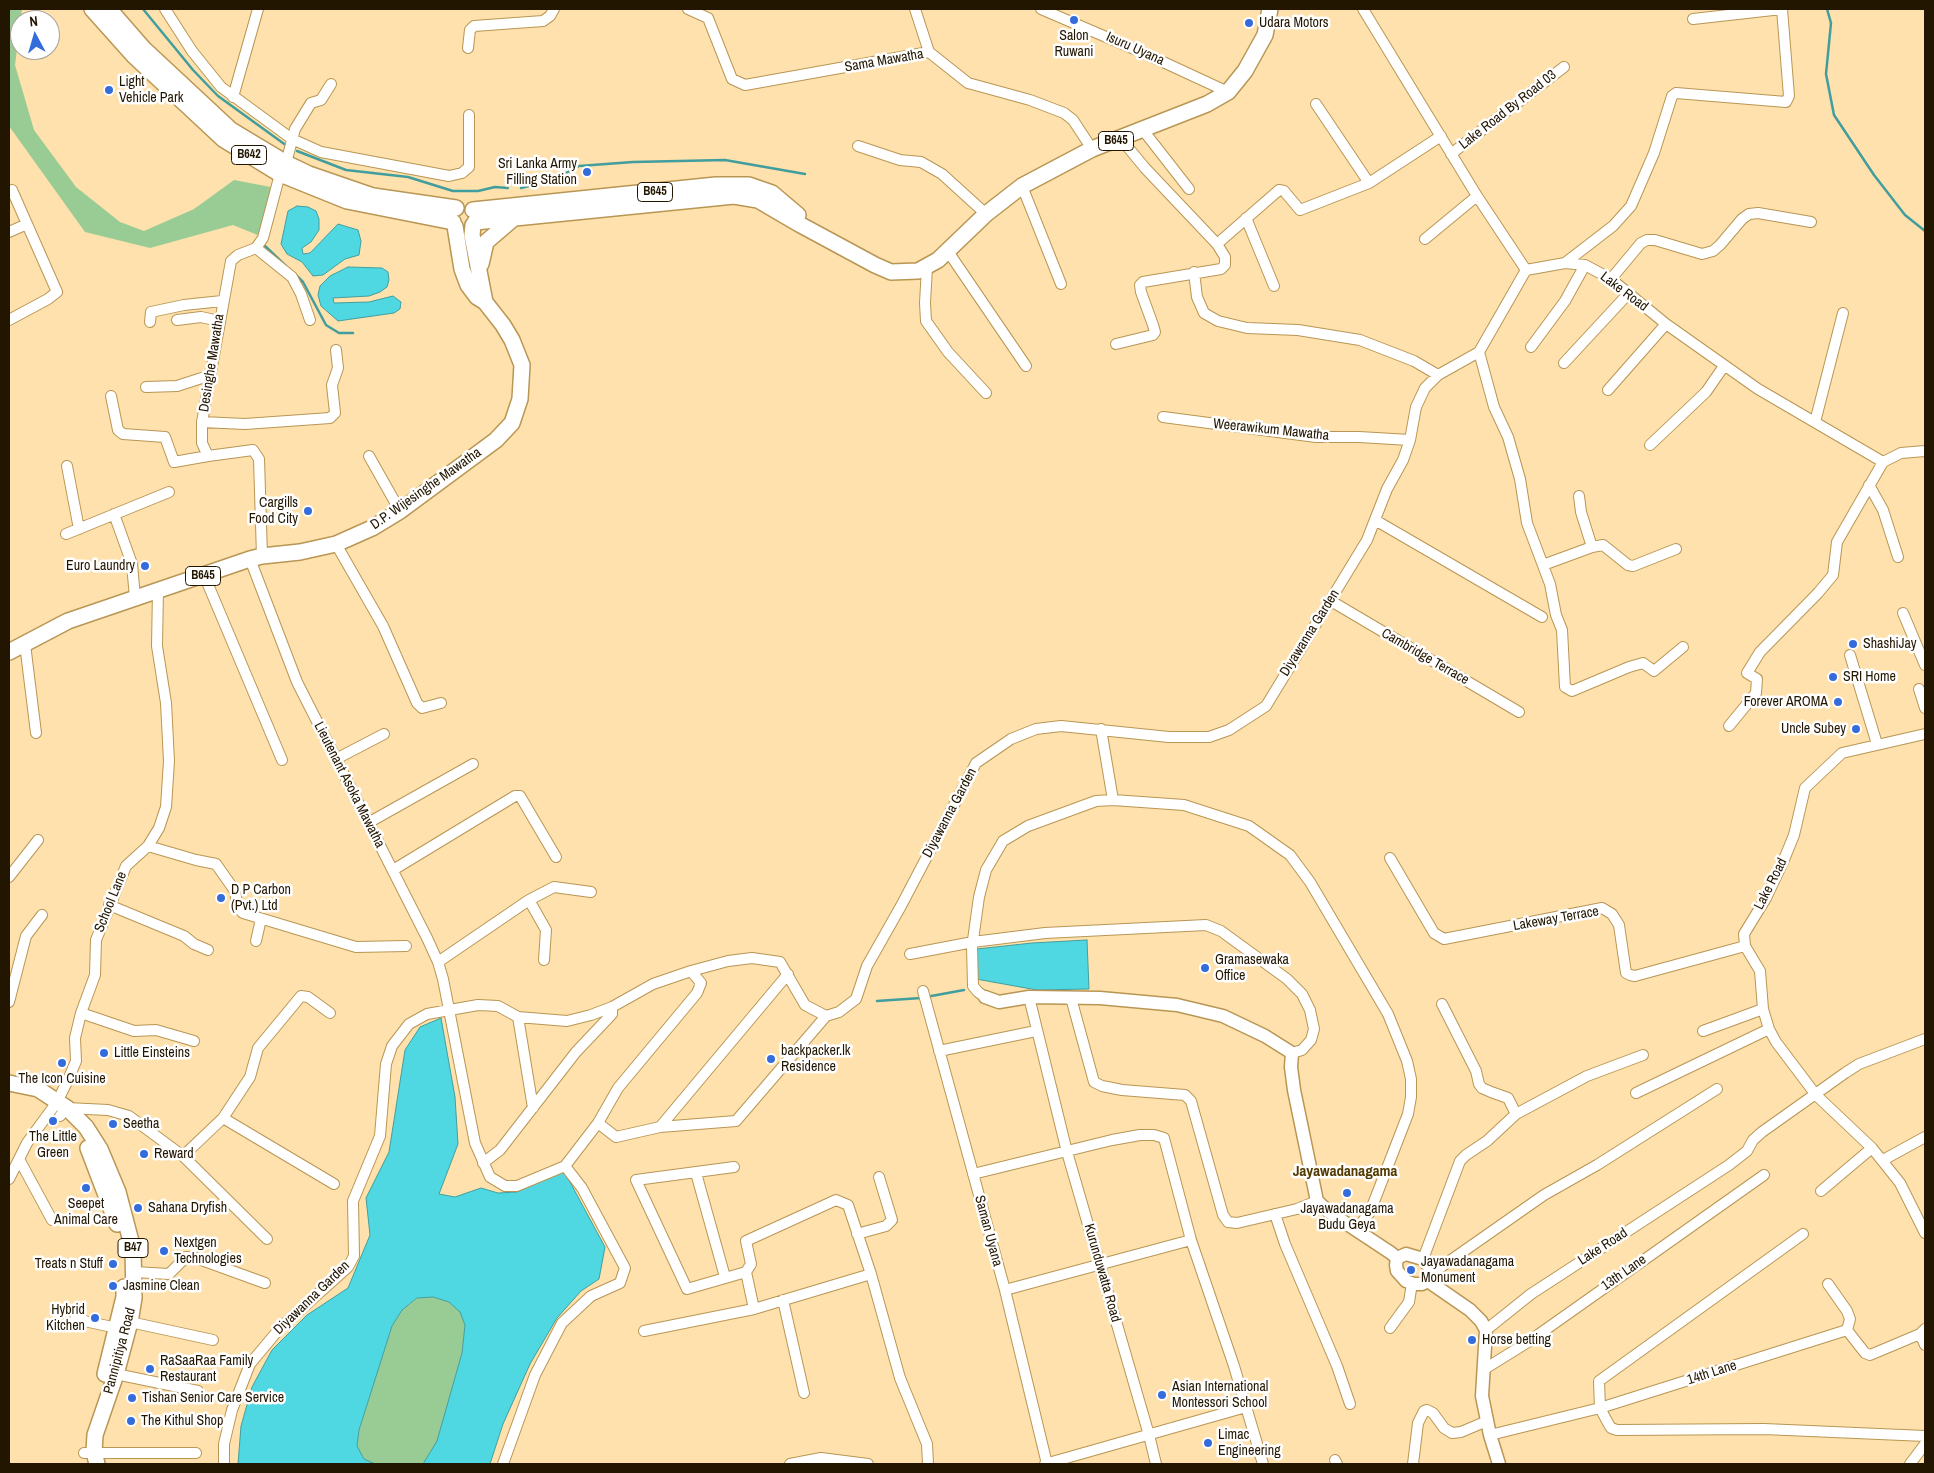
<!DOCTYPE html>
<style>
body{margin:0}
#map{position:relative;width:1934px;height:1473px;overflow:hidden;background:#fee1ac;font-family:"Archivo Narrow",sans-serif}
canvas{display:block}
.frame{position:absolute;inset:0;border:10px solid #231600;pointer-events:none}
.north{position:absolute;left:10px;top:10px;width:50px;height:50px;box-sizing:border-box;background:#fff;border:1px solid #a7a299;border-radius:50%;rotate:354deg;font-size:14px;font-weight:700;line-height:20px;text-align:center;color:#231600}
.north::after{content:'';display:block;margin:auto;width:18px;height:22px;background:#356cdb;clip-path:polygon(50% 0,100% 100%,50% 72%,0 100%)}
</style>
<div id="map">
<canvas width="1934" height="1473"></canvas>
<div class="frame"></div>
<div class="north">N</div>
</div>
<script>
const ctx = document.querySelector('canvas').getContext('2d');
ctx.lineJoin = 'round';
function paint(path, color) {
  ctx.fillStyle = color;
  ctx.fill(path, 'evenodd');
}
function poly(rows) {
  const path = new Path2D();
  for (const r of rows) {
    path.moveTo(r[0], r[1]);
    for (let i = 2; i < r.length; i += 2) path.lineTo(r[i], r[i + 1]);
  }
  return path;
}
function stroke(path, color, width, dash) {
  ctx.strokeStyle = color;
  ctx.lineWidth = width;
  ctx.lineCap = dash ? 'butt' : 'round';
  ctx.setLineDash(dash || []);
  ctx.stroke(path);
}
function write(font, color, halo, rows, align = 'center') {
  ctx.font = font + ' "Archivo Narrow",sans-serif';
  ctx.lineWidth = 5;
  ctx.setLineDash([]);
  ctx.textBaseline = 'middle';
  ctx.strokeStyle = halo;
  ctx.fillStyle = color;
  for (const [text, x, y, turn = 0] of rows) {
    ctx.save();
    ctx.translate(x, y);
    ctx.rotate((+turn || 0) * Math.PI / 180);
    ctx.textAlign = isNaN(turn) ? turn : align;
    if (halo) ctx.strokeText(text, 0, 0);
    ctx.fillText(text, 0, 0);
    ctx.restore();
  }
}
paint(poly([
 [9,9,22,9,15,65,34,130,76,187,120,222,144,231,194,209,234,180,271,187,260,236,233,225,150,248,85,232,9,126],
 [433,1297,449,1302,461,1312,465,1325,462,1353,437,1442,423,1464,375,1464,364,1459,357,1446,359,1430,392,1326,402,1310,418,1298]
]), '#99cc94');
const water = poly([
 [297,206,308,207,316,211,319,219,319,230,311,242,302,248,303,254,310,253,338,224,358,230,361,241,359,255,345,259,323,275,313,276,302,262,287,254,281,244,288,211,297,206],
 [348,267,382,268,388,272,389,280,387,287,380,292,369,296,333,298,334,303,369,302,393,296,401,302,400,309,394,313,338,321,321,306,318,295,320,286,330,276,348,267],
 [1087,940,1089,989,1037,990,976,979,977,949,1032,943,1087,940],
 [441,1018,455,1097,458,1144,439,1194,455,1197,481,1188,498,1193,517,1192,564,1171,605,1247,599,1279,581,1291,557,1318,530,1364,503,1424,490,1464,423,1464,437,1441,462,1353,465,1325,460,1312,449,1302,433,1297,417,1298,402,1310,392,1326,359,1430,357,1446,364,1459,375,1464,238,1464,241,1426,252,1387,272,1350,307,1315,348,1288,370,1235,366,1198,389,1152,405,1050,420,1027,441,1018]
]);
paint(water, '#4fd8e2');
stroke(water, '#429e9e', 1);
stroke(poly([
 [143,9,193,70,218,96,287,146],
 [1827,9,1831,23,1826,74,1834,115,1874,175,1905,215,1925,231],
 [297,151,346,170,408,177,453,191,478,191,495,187,508,188],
 [521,188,553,180,579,166,633,162,725,160,805,174],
 [265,246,286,266],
 [297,276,303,282,326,325,339,333,353,333],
 [926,997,964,990],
 [877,1001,921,998]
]), '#429e9e', 2.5);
const minor = poly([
 [165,9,192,51,221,87,292,139,321,152,449,176,462,173,469,167,469,115],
 [688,9,708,18,732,79,745,85,929,52,968,83,1030,100,1064,113,1073,120,1092,149],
 [915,9,929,52],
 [1041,9,1148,55,1228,92],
 [1363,9,1477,196,1526,270,1565,263,1585,265,1611,279,1666,324,1758,389,1883,462,1901,453,1925,451],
 [1693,19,1782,9],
 [468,48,470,30,474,26,543,21,550,16,554,9],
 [233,97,258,9],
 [1316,104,1369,183],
 [1143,130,1189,189],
 [858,146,900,160,921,162,942,174,986,214],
 [1451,154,1564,67],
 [1022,186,1061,284],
 [1246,218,1274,286],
 [9,232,27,224],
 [1425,239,1477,196],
 [1217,244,1279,190,1284,191,1300,210,1369,183,1441,136],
 [256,248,292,277,301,294,310,320],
 [947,250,1026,366],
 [1565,263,1613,226,1631,206,1654,153,1672,96,1676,93,1786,102,1789,96,1782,9],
 [927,267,925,303,926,321,948,352,986,393],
 [1194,272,1197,297,1204,313,1218,321,1247,328,1298,330,1360,340,1414,361,1438,375],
 [1611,279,1641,243,1647,240,1655,240,1702,254,1713,251,1720,245,1742,219,1749,214,1758,213,1811,222],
 [9,320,48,299,57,292,12,190],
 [177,320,201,317,219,321],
 [150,322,151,312,184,305,222,301],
 [1116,344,1153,335,1155,332,1153,325,1141,292,1140,285,1143,282,1221,269,1225,265,1225,257,1217,244,1145,168,1121,139],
 [1531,347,1565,301,1585,265],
 [1479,352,1494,407,1508,437,1520,479,1527,523,1550,584,1556,615,1562,630,1565,687,1572,691,1629,667,1643,663,1654,671,1683,647],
 [1564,363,1628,294],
 [146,387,177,386,211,375],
 [1608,390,1666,324],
 [111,396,118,430,123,434,165,437,174,462,208,456],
 [1163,417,1316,437,1359,437,1410,440],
 [202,422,245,424,330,418,335,413,332,385,338,368,336,350],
 [1815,422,1843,313],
 [1650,445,1706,392,1724,366],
 [369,456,400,511],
 [67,466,79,529],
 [1869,485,1883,510,1898,557],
 [1579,496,1581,512,1592,547],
 [114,514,132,564,135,598],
 [1375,520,1542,617],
 [66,534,169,492],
 [336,544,383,626,417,703,422,708,441,703],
 [262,556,259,459,253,450,208,456,202,443,202,422,231,261,238,255,256,248,263,238,280,174,286,163,295,129,311,103,321,100,331,84],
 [250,559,297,682,427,938,438,962,443,979,475,1143,490,1177,505,1186,517,1186,565,1166,598,1123,618,1088,697,993,701,983,691,971],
 [1543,565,1592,547,1603,545,1628,565,1633,566,1676,549],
 [204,575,282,760],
 [1331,601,1519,712],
 [1903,613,1925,665],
 [25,644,36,733],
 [1850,655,1877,744],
 [1919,689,1925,708],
 [1729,726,1756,693,1757,679,1747,673,1760,652,1818,593,1833,575,1837,542,1883,462],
 [1101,729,1113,800],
 [1925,734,1842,753,1805,788,1794,835,1783,862,1766,898,1744,934,1745,946,1760,971,1763,1009,1769,1029,1776,1042,1816,1095,1872,1148,1900,1183,1925,1233],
 [336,759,384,734],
 [368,823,473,764],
 [148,846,196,860,216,864,235,891,238,908,243,913,356,947,406,946],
 [1390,858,1434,933,1444,939,1602,908,1612,914,1619,925,1626,973,1630,975,1635,976,1745,946],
 [393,870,515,796,520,796,556,857],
 [9,877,38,840],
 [529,900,546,930,544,960],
 [109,905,184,936,194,944,208,950],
 [256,941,261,919],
 [910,954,973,942,1045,933,1206,925,1221,931,1287,979,1302,994,1310,1010,1314,1029,1311,1040,1302,1050,1292,1053],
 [438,962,529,900,554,887,591,892],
 [923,991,1005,1290,1047,1464],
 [985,997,978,992,973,986,972,947,979,897,986,870,1003,841,1028,826,1096,801,1113,800,1184,805,1249,826,1290,855,1310,882,1388,1014,1407,1061,1411,1079,1411,1097,1408,1114,1370,1212,1356,1230],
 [1029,997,1067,1152,1149,1435,1156,1464],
 [1071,998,1094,1082,1102,1086,1122,1090,1185,1095,1191,1101,1223,1215,1228,1222,1237,1223,1297,1209,1317,1201],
 [9,1002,26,936,42,915],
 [1442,1004,1476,1071,1479,1084,1482,1088,1491,1092,1508,1098,1516,1114],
 [81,1013,134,1031,156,1030,194,1041],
 [518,1017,533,1108],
 [1703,1031,1763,1009],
 [939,1051,1036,1031],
 [1636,1093,1769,1029],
 [60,1116,67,1108,108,1110,129,1116,183,1156,223,1118,250,1077,258,1048,301,996,308,997,330,1013],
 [223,1118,334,1184],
 [598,1123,616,1137,660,1127,736,1121,826,1016],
 [660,1127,788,974],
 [183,1156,267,1239],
 [19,1159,52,1220],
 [1883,1160,1925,1137],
 [483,1163,500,1150,576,1052,612,1014,612,1007],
 [734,1167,636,1180,687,1289,746,1272,751,1264,746,1241,836,1200,848,1205,871,1274,900,1378,927,1444,928,1464],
 [696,1173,725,1277],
 [973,1174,1112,1140,1140,1135,1154,1135,1164,1138,1191,1240,1234,1366,1263,1464],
 [9,1179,27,1143,57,1102,68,1080,76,1061,75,1038,81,1013,95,975,96,940,126,866,148,846,159,828,166,807,169,761,166,703,157,646,158,590],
 [1821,1191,1872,1148],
 [1275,1214,1285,1244,1337,1366,1350,1404],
 [857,1234,886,1226,892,1220,879,1177],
 [1803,1234,1599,1381,1600,1408,1608,1423,1611,1428,1617,1430,1764,1429,1925,1436],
 [1423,1259,1460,1161,1466,1155,1487,1141,1516,1114,1587,1076,1643,1055],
 [134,1272,169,1274,186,1257,196,1258,265,1283],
 [746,1272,754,1309],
 [1431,1274,1544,1195,1597,1165,1717,1089],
 [1828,1284,1847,1311,1850,1319,1847,1330],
 [1005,1290,1191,1240],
 [783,1300,804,1393],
 [75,1319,117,1328],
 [130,1322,213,1340],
 [1390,1328,1409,1302,1412,1283],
 [1486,1330,1531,1294,1729,1165,1747,1151,1753,1140,1762,1132,1845,1073,1859,1064,1925,1039],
 [644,1331,754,1309,871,1274],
 [1920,1334,1925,1345],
 [1483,1370,1528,1342,1764,1175],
 [111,1373,198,1391],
 [1490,1435,1600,1408,1847,1330,1865,1353,1870,1355,1920,1334,1925,1329],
 [84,1453,196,1453],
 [1335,1460,1337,1464],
 [224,1464,224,1444,232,1410,250,1364,280,1328,348,1267,354,1256,353,1201,380,1136,386,1064,392,1046,409,1024,427,1014,478,1005,498,1006,518,1017,567,1021,591,1015,612,1007,653,984,691,971,728,961,752,958,780,962,805,1005,826,1016,839,1012,856,999,867,966,901,906,976,763,1011,739,1036,729,1061,726,1169,737,1209,737,1229,730,1266,706,1367,540,1387,489,1403,460,1410,440,1416,407,1425,388,1438,375,1479,352,1526,270],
 [503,1464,535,1375,562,1323,591,1296,620,1283,625,1268,582,1188,565,1166],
 [790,1464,821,1458,868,1464],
 [1045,1464,1246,1407],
 [1413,1464,1418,1423,1424,1411,1427,1410,1433,1413,1444,1428,1452,1433,1461,1432,1487,1421],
 [1910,1464,1925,1444]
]);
const tertiary = poly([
 [985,997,999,1002,1029,997,1100,998,1177,1005,1223,1016,1265,1036,1292,1053,1291,1067,1294,1090,1317,1201,1329,1212,1391,1253,1397,1258],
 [1397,1258,1406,1254,1423,1259,1429,1266,1431,1274,1428,1281],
 [1397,1258,1396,1265,1397,1271,1406,1281,1414,1284,1422,1284,1428,1281],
 [1428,1281,1470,1310,1481,1321,1486,1330,1482,1396,1490,1435,1499,1464]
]);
const primary = poly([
 [92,9,134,56,223,139,280,174,347,201,453,222],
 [109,9,143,48,231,130,286,163,309,174,373,196,456,208],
 [473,210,716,185,749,185,772,193,798,215],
 [475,222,734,196,758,200,799,224,875,265,891,272,918,271,938,260,986,214,1022,186,1092,149,1207,104,1228,92,1245,71,1265,35,1270,9],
 [473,225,472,235,485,302],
 [481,264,486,242,514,218],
 [9,652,68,621,250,559,262,556,300,552,336,544,372,528,400,511,496,440,512,423,520,399,522,365,512,340,503,325,485,302,477,297,468,285,462,269,455,226],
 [9,1083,38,1089,67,1108,86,1127,100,1149,118,1192,133,1249,134,1298,130,1322,116,1374,95,1435,94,1452,97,1464],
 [88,1148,117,1224],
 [105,1374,124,1297,124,1287]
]);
stroke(minor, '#b99654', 12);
stroke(tertiary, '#b99654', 15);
stroke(primary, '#b99654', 18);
stroke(minor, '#fff', 10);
stroke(tertiary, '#fff', 12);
stroke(primary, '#fff', 15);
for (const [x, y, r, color] of [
 [1074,20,5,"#356cdb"],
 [1249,23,5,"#356cdb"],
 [109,90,5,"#356cdb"],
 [587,172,5,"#356cdb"],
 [308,511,5,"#356cdb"],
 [145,566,5,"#356cdb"],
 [1853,644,5,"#356cdb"],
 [1833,677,5,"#356cdb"],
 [1838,702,5,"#356cdb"],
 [1856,729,5,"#356cdb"],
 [221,898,5,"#356cdb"],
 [1205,968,5,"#356cdb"],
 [104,1053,5,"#356cdb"],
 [771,1059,5,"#356cdb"],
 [62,1063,5,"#356cdb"],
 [53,1121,5,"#356cdb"],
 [113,1124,5,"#356cdb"],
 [144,1154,5,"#356cdb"],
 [86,1188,5,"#356cdb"],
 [1347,1193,5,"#356cdb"],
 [138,1208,5,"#356cdb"],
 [164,1251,5,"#356cdb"],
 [113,1264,5,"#356cdb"],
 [1411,1270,5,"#356cdb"],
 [113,1286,5,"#356cdb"],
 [95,1318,5,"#356cdb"],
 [1472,1340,5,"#356cdb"],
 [150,1369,5,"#356cdb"],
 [1162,1395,5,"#356cdb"],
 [132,1398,5,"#356cdb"],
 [131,1421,5,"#356cdb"],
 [1208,1443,5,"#356cdb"]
]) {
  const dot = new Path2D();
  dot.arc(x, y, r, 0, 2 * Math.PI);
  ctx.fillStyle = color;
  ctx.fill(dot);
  stroke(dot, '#fff', 2);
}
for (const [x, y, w] of [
 [1116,141,35],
 [249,155,35],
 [655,192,35],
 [203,576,35],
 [133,1248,30]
]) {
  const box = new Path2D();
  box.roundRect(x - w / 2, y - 9.5, w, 19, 4);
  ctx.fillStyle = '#fff';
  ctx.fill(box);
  stroke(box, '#231600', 1);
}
write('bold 12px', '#231600', null, [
 ["B645",1116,141],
 ["B642",249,155],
 ["B645",655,192],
 ["B645",203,576],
 ["B47",133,1248]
]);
write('14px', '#231600', '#fff', [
 ["Udara Motors",1259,23],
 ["Salon",1074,36,"center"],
 ["Ruwani",1074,52,"center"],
 ["Light",119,82],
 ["Vehicle Park",119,98],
 ["Sri Lanka Army",577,164,"right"],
 ["Filling Station",577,180,"right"],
 ["Cargills",298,503,"right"],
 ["Food City",298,519,"right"],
 ["Euro Laundry",135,566,"right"],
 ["ShashiJay",1863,644],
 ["SRI Home",1843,677],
 ["Forever AROMA",1828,702,"right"],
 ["Uncle Subey",1846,729,"right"],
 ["D P Carbon",231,890],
 ["(Pvt.) Ltd",231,906],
 ["Gramasewaka",1215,960],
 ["Office",1215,976],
 ["backpacker.lk",781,1051],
 ["Residence",781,1067],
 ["Little Einsteins",114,1053],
 ["The Icon Cuisine",62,1079,"center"],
 ["Seetha",123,1124],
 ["The Little",53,1137,"center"],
 ["Green",53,1153,"center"],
 ["Reward",154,1154],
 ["Seepet",86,1204,"center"],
 ["Animal Care",86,1220,"center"],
 ["Sahana Dryfish",148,1208],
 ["Jayawadanagama",1347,1209,"center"],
 ["Budu Geya",1347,1225,"center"],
 ["Nextgen",174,1243],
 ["Technologies",174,1259],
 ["Jayawadanagama",1421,1262],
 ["Monument",1421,1278],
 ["Treats n Stuff",103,1264,"right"],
 ["Jasmine Clean",123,1286],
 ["Hybrid",85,1310,"right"],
 ["Kitchen",85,1326,"right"],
 ["Horse betting",1482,1340],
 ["RaSaaRaa Family",160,1361],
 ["Restaurant",160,1377],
 ["Asian International",1172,1387],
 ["Montessori School",1172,1403],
 ["Tishan Senior Care Service",142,1398],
 ["The Kithul Shop",141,1421],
 ["Limac",1218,1435],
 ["Engineering",1218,1451]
], 'left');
write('14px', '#231600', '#fff', [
 ["Isuru Uyana",1135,49,24],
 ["Sama Mawatha",884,61,-10],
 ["Lake Road By Road 03",1508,110,-38],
 ["Lake Road",1624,292,37],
 ["Desinghe Mawatha",212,363,-81],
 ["Weerawikum Mawatha",1271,430,6],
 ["D.P. Wijesinghe Mawatha",426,489,-35],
 ["Diyawanna Garden",1310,633,-58],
 ["Cambridge Terrace",1425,657,30],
 ["Lieutenant Asoka Mawatha",349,785,63],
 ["Diyawanna Garden",950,813,-62],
 ["Lake Road",1771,884,-63],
 ["School Lane",111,902,-68],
 ["Lakeway Terrace",1556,919,-10],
 ["Saman Uyana",988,1231,75],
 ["Lake Road",1603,1247,-33],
 ["Kurunduwatta Road",1102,1273,74],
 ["13th Lane",1624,1273,-35],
 ["Diyawanna Garden",312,1298,-44],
 ["Pannipitiya Road",120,1351,-75],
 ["14th Lane",1712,1373,-18]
]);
write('bold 15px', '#523a00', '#fff', [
 ["Jayawadanagama",1345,1172]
]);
</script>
